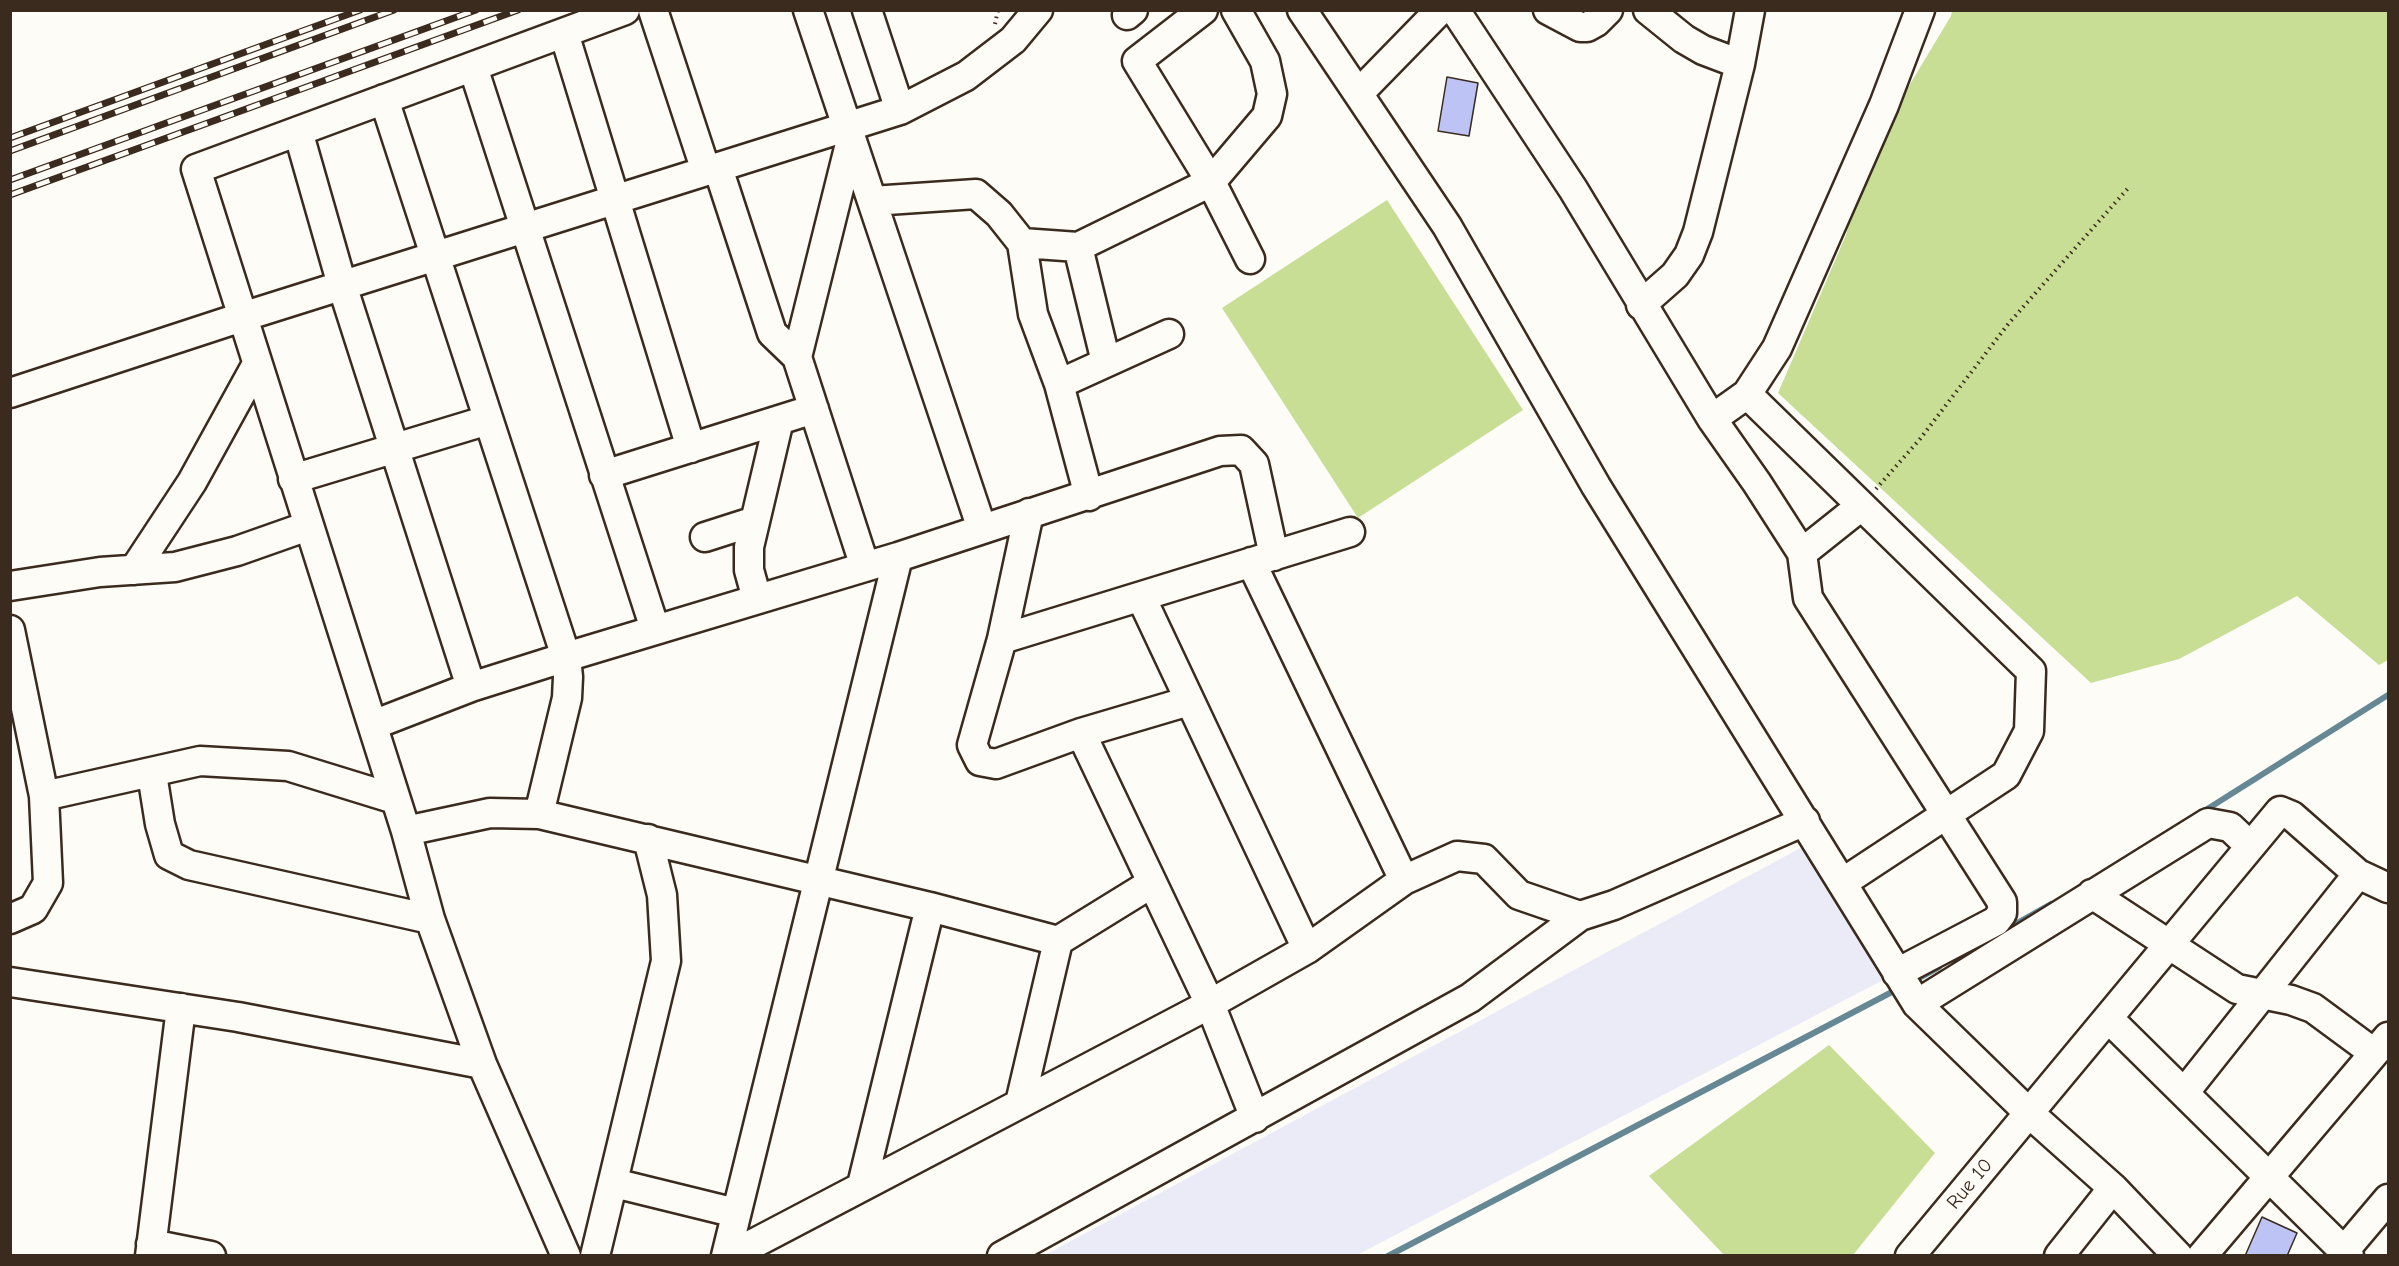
<!DOCTYPE html>
<style>
body{margin:0}
#map{position:relative;width:2399px;height:1266px;overflow:hidden;background:#fdfcf7;font-family:"Comic Neue",sans-serif}
canvas{display:block}
.frame{position:absolute;inset:0;border:12px solid #3b2a1e;pointer-events:none}
</style>
<div id="map">
<canvas width="2399" height="1266"></canvas>
<div class="frame"></div>
</div>
<script>
const ctx = document.querySelector('canvas').getContext('2d');
ctx.lineJoin = 'round';
function paint(path, color) {
  ctx.fillStyle = color;
  ctx.fill(path, 'evenodd');
}
function poly(rows) {
  const path = new Path2D();
  for (const r of rows) {
    path.moveTo(r[0], r[1]);
    for (let i = 2; i < r.length; i += 2) path.lineTo(r[i], r[i + 1]);
  }
  return path;
}
function stroke(path, color, width, dash) {
  ctx.strokeStyle = color;
  ctx.lineWidth = width;
  ctx.lineCap = dash ? 'butt' : 'round';
  ctx.setLineDash(dash || []);
  ctx.stroke(path);
}
function write(font, color, halo, rows, align = 'center') {
  ctx.font = font + ' "Comic Neue",sans-serif';
  ctx.lineWidth = 4.5;
  ctx.setLineDash([]);
  ctx.textBaseline = 'middle';
  ctx.strokeStyle = halo;
  ctx.fillStyle = color;
  for (const [text, x, y, turn = 0] of rows) {
    ctx.save();
    ctx.translate(x, y);
    ctx.rotate((+turn || 0) * Math.PI / 180);
    ctx.textAlign = isNaN(turn) ? turn : align;
    if (halo) ctx.strokeText(text, 0, 0);
    ctx.fillText(text, 0, 0);
    ctx.restore();
  }
}
paint(poly([
 [1806,845,1887,978,1357,1255,1043,1256]
]), '#eaebf6');
paint(poly([
 [1952,11,2388,11,2388,660,2379,665,2297,596,2179,659,2091,683,1778,393,1846,235,1865,159,1951,16],
 [1387,200,1523,410,1358,518,1222,308],
 [1829,1045,1935,1153,1853,1255,1724,1255,1649,1176]
]), '#c7de94');
stroke(poly([
 [2201,813,2388,695],
 [2003,931,2051,904],
 [1919,978,1939,967],
 [1388,1256,1890,993]
]), '#668894', 6);
const building = poly([
 [1447,77,1478,83,1469,136,1438,131,1447,77],
 [2262,1217,2297,1233,2287,1256,2245,1256,2262,1217]
]);
paint(building, '#bdc3f5');
stroke(building, '#3b2a1e', 1.5);
const minor = poly([
 [653,10,706,171],
 [808,10,982,529],
 [867,10,900,110],
 [1203,10,1137,61,1211,182,1250,259],
 [1302,10,1447,226,1596,486,1917,1004,2029,1113,2113,1188,2178,1256],
 [1455,10,1573,189,1712,419,1757,483,1802,553,1808,598,2002,902,2002,913,1996,921,1897,973],
 [1548,10,1580,27,1587,27,1596,22,1608,10],
 [1648,10,1684,39,1703,50,1740,64],
 [1127,15,1133,10],
 [564,33,691,448],
 [473,67,655,629],
 [1359,93,1440,10],
 [384,99,566,657,568,677,567,698,539,814],
 [298,131,342,285,471,687],
 [718,168,772,333,797,357,865,567],
 [872,201,976,194,999,214,1022,243,1033,314,1059,384,1089,496],
 [1022,243,1078,247,1211,182,1267,116,1272,94,1265,61,1236,10],
 [1078,247,1106,362],
 [1641,305,1675,275,1689,255,1698,232,1740,64,1750,10],
 [797,357,851,140],
 [1059,384,1169,334],
 [10,393,242,317,900,110,966,76,1013,40,1038,10],
 [1747,394,2031,671,2029,731,2006,775,1842,883],
 [1712,419,1747,394,1777,348,1884,105,1920,10],
 [604,475,814,409],
 [293,479,488,420],
 [1029,513,1002,639,972,745,980,761,996,764,1081,733,1189,701],
 [705,537,755,521],
 [1802,553,1861,506],
 [1251,562,1404,880],
 [134,570,192,482,257,364],
 [10,586,100,572,175,567,237,551,308,526],
 [1141,597,1307,949],
 [757,599,749,570,749,547,779,420],
 [10,630,44,796,48,883,33,909,10,919],
 [1002,639,1350,532],
 [373,725,471,687,566,657,898,557,1220,451,1241,450,1254,464,1274,556],
 [1081,733,1210,1004,1255,1118],
 [152,774,160,824,169,855,189,865,430,919],
 [44,796,200,761,288,766,395,799],
 [406,831,490,813,539,814,930,907,1058,941],
 [2092,894,2237,989,2291,1000,2313,1008,2374,1053],
 [10,982,238,1017,482,1064],
 [1917,1004,2208,823,2230,827,2250,846],
 [2108,1018,2349,1256],
 [2184,1093,2358,874],
 [1020,1103,1058,941,1152,883],
 [614,1183,736,1213],
 [862,1185,930,907],
 [151,1244,211,1256],
 [2344,1251,2388,1199],
 [150,1256,181,1008],
 [566,1256,482,1064,430,919,406,831,196,169,625,10],
 [595,1256,666,961,662,895,648,839],
 [726,1256,898,557],
 [730,1256,1210,1004,1307,949,1404,880,1457,856,1484,859,1519,895,1580,916,1614,905,1805,821],
 [1002,1256,1470,998,1580,916],
 [1910,1256,2280,811,2292,816,2358,874,2388,888],
 [2059,1256,2113,1188],
 [2202,1256,2388,1037]
]);
stroke(minor, '#3b2a1e', 33);
stroke(poly([
 [995,24,998,10],
 [1876,489,1920,439,2009,323,2130,186]
]), '#3b2a1e', 4, [1.5, 4.5]);
stroke(minor, '#fdfcf7', 28);
const rail = poly([
 [10,138,360,10],
 [10,151,394,10],
 [10,180,476,10],
 [10,195,518,10]
]);
stroke(rail, '#3b2a1e', 7);
stroke(rail, '#fdfcf7', 4.5, [14]);
write('20px', '#3b2a1e', '#fdfcf7', [
 ["Rue 10",1970,1184,-50]
]);
</script>
